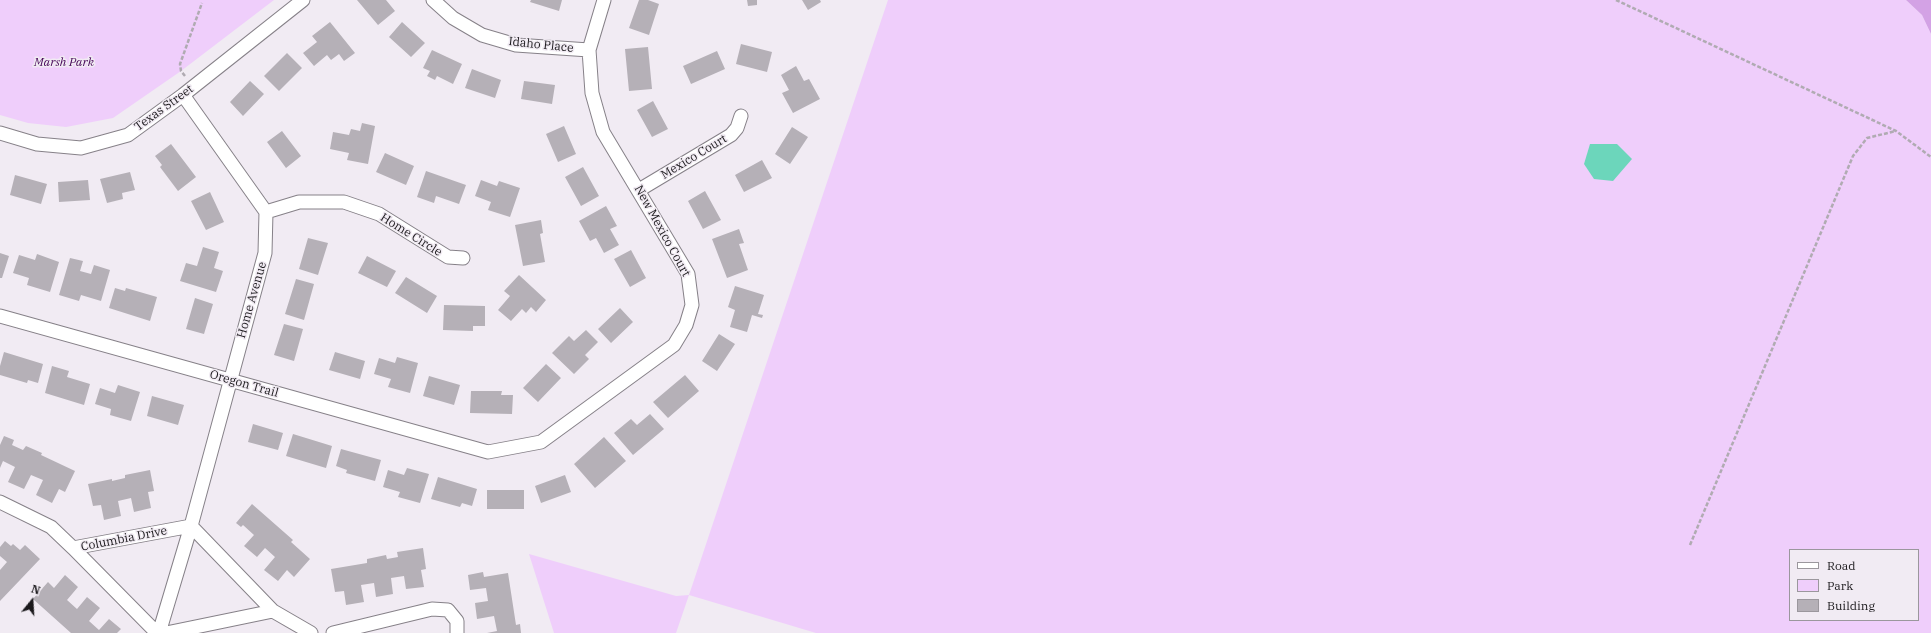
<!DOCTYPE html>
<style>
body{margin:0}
#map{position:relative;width:1931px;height:633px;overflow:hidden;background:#f1ebf3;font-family:"IBM Plex Serif",serif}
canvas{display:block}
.legend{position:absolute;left:1789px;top:549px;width:130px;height:72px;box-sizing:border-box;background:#f1ebf3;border:1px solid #9b979d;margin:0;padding:5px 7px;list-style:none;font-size:12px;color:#1b191c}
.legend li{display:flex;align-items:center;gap:8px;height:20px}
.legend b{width:20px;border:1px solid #9b979d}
.north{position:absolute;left:12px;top:581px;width:40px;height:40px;-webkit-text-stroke:3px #f1ebf3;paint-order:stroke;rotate:18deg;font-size:11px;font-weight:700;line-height:16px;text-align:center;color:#1b191c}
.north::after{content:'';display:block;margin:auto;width:14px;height:18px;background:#1b191c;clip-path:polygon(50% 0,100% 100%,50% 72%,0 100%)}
</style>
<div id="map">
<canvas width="1931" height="633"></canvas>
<ul class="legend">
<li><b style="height:5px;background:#fff"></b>Road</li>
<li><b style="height:11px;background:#efcefb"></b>Park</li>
<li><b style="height:11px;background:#b5b0b7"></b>Building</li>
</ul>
<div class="north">N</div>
</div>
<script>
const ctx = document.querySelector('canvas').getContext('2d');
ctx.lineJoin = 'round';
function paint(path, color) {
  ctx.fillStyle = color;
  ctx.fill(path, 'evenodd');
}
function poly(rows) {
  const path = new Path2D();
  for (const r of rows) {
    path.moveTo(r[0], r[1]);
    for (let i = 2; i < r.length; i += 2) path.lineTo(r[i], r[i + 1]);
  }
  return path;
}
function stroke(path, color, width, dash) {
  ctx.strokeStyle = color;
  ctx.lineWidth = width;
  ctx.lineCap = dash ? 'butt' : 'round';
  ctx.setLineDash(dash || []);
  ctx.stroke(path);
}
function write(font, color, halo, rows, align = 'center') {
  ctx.font = font + ' "IBM Plex Serif",serif';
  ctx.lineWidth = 3;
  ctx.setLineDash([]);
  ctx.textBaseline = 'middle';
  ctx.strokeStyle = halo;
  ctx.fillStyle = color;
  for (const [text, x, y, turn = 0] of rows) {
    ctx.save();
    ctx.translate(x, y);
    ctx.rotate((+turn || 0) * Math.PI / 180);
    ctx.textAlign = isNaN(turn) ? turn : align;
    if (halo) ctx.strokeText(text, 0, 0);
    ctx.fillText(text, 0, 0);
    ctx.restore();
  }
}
paint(poly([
 [0,0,274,0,181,71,113,118,66,127,28,123,0,115],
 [888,0,1906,0,1922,15,1931,34,1931,633,816,633,689,595,676,633,554,633,529,554,676,596,689,595],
 [1790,550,1918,550,1918,620,1790,620]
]), '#efcefb');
paint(poly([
 [1906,0,1931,0,1931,34,1922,15]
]), '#d3a2e5');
paint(poly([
 [1590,144,1617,144,1632,159,1613,181,1594,179,1584,164]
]), '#6cd6bb');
paint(poly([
 [357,0,386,0,395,11,378,25],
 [531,0,562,0,559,11,530,2],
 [639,0,648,0,659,4,649,35,629,28],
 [747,0,757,0,757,5,748,6],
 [802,0,820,0,821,2,808,10],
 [330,22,355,53,344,61,339,54,331,60,327,55,314,66,303,53,317,42,312,36],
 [402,22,425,43,411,57,389,37],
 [741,44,772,52,767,72,736,64],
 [648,47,652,89,629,91,625,49],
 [432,50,462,64,453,84,437,76,435,80,427,76,430,71,423,68],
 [717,51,725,69,691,84,683,66],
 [287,53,302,68,279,91,264,76],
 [796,66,804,81,809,79,820,99,793,113,782,93,789,90,781,75],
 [472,69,501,80,495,98,465,88],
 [250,81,264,94,243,116,230,102],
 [524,81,555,85,552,104,521,99],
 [653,101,668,129,652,137,637,110],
 [362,123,375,126,368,164,347,160,349,153,330,149,333,132,349,135,351,129,360,131],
 [564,126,576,154,558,162,546,134],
 [792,127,808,137,790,164,775,154],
 [282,131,301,156,286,168,267,142],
 [171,144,196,177,178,191,160,167,162,165,155,156],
 [385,153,414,166,406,185,376,172],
 [762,160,772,178,744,192,735,175],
 [583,167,599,196,581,206,565,177],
 [426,171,466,185,459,204,436,196,434,203,417,197],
 [130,172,135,190,122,193,123,199,107,203,100,179],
 [15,175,47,184,41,204,10,195],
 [88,180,90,200,59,202,58,182],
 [481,180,497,186,499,181,520,188,510,217,488,210,491,202,475,196],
 [705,191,721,220,703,229,688,201],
 [210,192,224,222,206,230,191,201],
 [606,206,617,226,610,229,619,245,604,253,596,238,590,241,579,221],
 [541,220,543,233,540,234,545,262,523,266,515,225],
 [739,229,744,243,739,244,748,270,727,278,712,239],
 [308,238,328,243,318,275,299,269],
 [203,247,219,252,214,268,223,271,216,292,180,281,186,263,197,266],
 [631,250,646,278,630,287,614,259],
 [0,253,9,256,2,278,0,278],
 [37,254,59,262,50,292,27,285,29,278,13,273,19,255,35,260],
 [367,256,396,271,387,287,358,273],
 [70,258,83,261,80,271,91,274,94,265,110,270,101,301,81,295,79,301,59,295],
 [519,275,546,300,536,312,531,307,526,313,522,309,511,321,498,310,510,296,504,291],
 [406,277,437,296,427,313,395,293],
 [296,279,314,284,304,320,285,314],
 [735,286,764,295,758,314,763,315,762,318,752,315,747,332,730,327,735,310,728,307],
 [115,288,125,291,126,288,157,297,150,321,109,308],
 [195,298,213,304,204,334,186,329],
 [444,305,485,306,485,326,473,326,473,331,443,330],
 [620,308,633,322,611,343,598,329],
 [284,324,303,329,294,361,274,355],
 [586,330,598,342,585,355,589,359,574,374,552,353,569,336,574,341],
 [719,334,735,344,717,371,702,361],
 [4,352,43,364,38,383,28,380,27,383,0,375,0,366],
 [335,352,365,361,360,379,329,370],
 [397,357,418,363,410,393,388,387,391,379,374,374,379,358,395,363],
 [546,364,561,378,538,402,523,388],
 [52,366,69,371,67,377,90,384,84,405,45,393],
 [685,375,699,391,668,418,653,402],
 [429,376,460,385,454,405,423,396],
 [118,385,140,392,131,421,110,415,111,409,95,404,100,388,115,393],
 [471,391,502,391,501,395,513,395,512,414,470,413],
 [152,396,184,405,178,425,147,416],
 [650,414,664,429,633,455,614,433,631,419,637,425],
 [253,424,283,433,278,450,248,442],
 [293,434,332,446,326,468,286,456],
 [4,436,14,440,12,445,23,450,26,446,42,453,41,455,75,471,65,492,59,489,52,503,36,495,43,480,31,475,24,489,8,482,15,467,3,461,0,468,0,445],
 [604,437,626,461,595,488,574,464],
 [341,449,381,460,375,481,346,473,347,470,336,466],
 [407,468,429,474,420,503,398,497,400,492,383,487,388,470,404,475],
 [150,470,154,491,148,492,151,508,134,512,131,498,118,501,121,516,104,520,101,505,93,506,88,484,112,479,112,481,125,478,125,475],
 [565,475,571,492,541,503,535,486],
 [438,477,477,489,472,506,462,503,460,507,431,499],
 [487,490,524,490,524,509,487,509],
 [252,504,293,540,291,542,310,559,294,577,287,570,278,581,264,570,275,557,265,548,257,557,244,546,254,535,243,525,241,527,236,523],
 [5,541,11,546,13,544,20,550,25,545,40,559,0,601,0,570,7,562,0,556,0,547],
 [423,548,426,569,421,570,424,587,406,589,404,576,391,578,393,594,376,597,374,583,361,585,364,602,346,605,344,591,335,592,331,569,367,563,367,559,386,555,387,559,398,557,397,552],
 [483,572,484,577,508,573,516,625,520,624,521,633,487,633,497,631,494,616,477,619,475,603,488,601,486,588,470,590,468,575],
 [65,575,78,587,67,600,77,609,87,597,100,608,89,621,99,630,109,619,121,629,117,633,71,633,33,599,48,582,54,588]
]), '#b5b0b7');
const street = poly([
 [433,0,453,18,482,35,516,45,589,50],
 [0,133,37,144,81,148,128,135,183,95,303,0],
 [639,190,731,135,737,128,741,116],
 [266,212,299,202,344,202,379,214,448,257,463,258],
 [0,316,488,452,541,442,674,345,686,325,692,305,688,274,603,132,592,93,589,50,604,0],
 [0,502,51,527,73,548,191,526],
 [73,548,157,633],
 [273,611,311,633],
 [159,633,191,526,265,253,266,212,183,95],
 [166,633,273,611,191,526],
 [333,633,432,609,448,610,457,621,457,633]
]);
stroke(street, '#868188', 15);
stroke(poly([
 [1616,0,1896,131,1931,157],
 [185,76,181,71,180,64,202,3],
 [1690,545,1853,156,1867,138,1896,131]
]), '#b0abb2', 2.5, [4, 2]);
stroke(street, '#fff', 13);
write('12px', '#1b191c', '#f1ebf3', [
 ["Idaho Place",541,45,6],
 ["Texas Street",164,108,-36],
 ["Mexico Court",694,157,-31],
 ["New Mexico Court",662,231,61],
 ["Home Circle",411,235,32],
 ["Home Avenue",252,300,-74],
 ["Oregon Trail",244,384,16],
 ["Columbia Drive",124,539,-11]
]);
write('italic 12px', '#470759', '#f1ebf3', [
 ["Marsh Park",64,63]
]);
</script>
